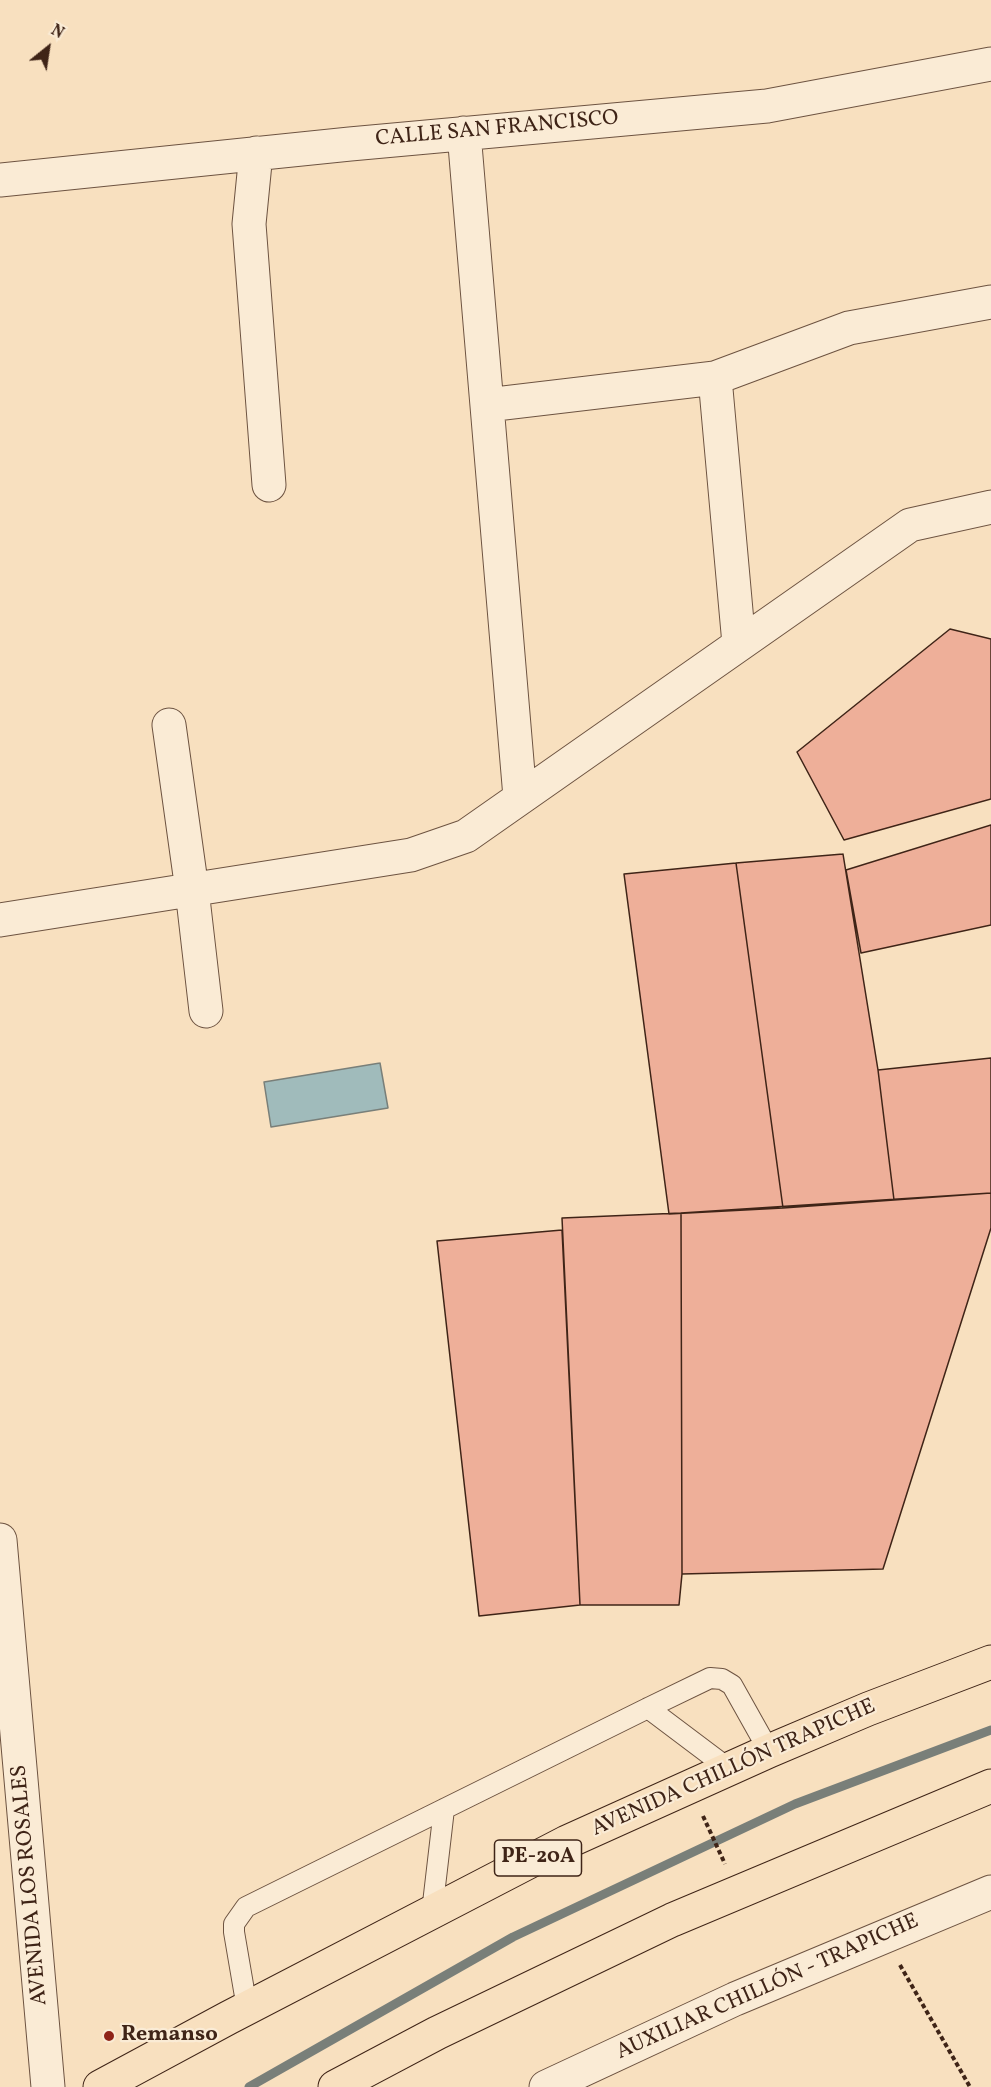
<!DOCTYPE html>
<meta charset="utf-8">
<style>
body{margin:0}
#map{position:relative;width:991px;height:2087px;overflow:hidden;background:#f8e0bf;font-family:Vollkorn,serif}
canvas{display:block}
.north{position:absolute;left:18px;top:18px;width:60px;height:60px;-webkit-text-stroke:4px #faebd5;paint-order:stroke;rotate:30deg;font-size:16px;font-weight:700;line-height:24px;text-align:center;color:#3f2417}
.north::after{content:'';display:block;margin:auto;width:21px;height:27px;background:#3f2417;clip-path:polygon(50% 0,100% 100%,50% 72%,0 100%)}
</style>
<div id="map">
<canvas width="991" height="2087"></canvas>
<div class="north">N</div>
</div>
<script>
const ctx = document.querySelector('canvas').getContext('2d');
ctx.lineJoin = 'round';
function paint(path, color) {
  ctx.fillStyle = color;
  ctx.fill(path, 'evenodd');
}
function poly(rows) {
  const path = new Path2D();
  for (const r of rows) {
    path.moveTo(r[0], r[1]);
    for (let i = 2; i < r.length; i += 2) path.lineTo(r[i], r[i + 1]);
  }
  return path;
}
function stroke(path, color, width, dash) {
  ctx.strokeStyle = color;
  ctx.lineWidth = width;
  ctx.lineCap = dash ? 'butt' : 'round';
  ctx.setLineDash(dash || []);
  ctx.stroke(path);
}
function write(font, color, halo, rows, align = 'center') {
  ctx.font = font + ' Vollkorn,serif';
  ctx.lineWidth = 4.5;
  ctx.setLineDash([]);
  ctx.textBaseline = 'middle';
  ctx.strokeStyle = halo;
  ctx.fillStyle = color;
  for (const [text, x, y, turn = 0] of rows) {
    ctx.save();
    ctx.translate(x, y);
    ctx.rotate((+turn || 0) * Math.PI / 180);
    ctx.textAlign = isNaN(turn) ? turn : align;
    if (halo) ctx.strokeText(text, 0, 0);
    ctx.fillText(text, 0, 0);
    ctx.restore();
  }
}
const water = poly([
 [380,1063,388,1108,271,1127,264,1082,380,1063]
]);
paint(water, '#a0bbbb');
stroke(water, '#797f79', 1.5);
stroke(poly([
 [249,2087,513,1937,795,1804,991,1730]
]), '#797f79', 9);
const building = poly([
 [950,629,991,639,991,799,844,840,797,752,950,629],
 [991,825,991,925,861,953,846,870,991,825],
 [843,854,878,1070,894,1200,783,1208,736,863,843,854],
 [736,863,783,1208,669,1214,624,874,736,863],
 [991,1058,991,1193,894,1200,878,1070,991,1058],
 [991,1193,991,1228,883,1569,682,1574,681,1213,991,1193],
 [681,1213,682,1574,679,1605,580,1605,562,1218,681,1213],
 [562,1230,580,1605,479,1616,437,1241,562,1230]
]);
paint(building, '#eeaf99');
stroke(building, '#3f2417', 1.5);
const service = poly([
 [648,1708,729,1769],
 [432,1912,444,1809],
 [247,2008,234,1932,234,1924,246,1907,648,1708,710,1678,722,1679,732,1685,769,1751]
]);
const minor = poly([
 [464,133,520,797],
 [256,153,249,224,269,485],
 [0,180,350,144,767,106,991,64],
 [715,378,739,644],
 [487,405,715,378,849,328,991,302],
 [169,725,192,890,206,1011],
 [0,920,411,855,466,836,910,525,991,507],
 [0,1540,48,2087],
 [546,2087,735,1999,991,1892]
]);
const primary = poly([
 [100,2087,228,2018,567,1842,769,1751,868,1709,991,1662],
 [335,2087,437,2033,672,1920,991,1786]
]);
stroke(service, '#6d5341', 22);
stroke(minor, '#6d5341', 35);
stroke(primary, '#3f2417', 35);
stroke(poly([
 [703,1816,725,1864],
 [900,1965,970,2087]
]), '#3f2417', 4, [4.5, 3]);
stroke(service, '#faebd5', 20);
stroke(minor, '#faebd5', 33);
stroke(primary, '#f8e0bf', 33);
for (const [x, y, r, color] of [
 [109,2036,6,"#8f2418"]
]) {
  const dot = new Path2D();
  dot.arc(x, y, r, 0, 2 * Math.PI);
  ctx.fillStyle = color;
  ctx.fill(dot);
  stroke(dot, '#faebd5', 2);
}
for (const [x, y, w] of [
 [538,1858,87]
]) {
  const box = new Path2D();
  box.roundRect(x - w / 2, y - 18, w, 36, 4.5);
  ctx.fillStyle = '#faebd5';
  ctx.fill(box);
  stroke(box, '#3f2417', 1.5);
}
write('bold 21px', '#3f2417', null, [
 ["PE-20A",538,1858]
]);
write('22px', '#3f2417', '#faebd5', [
 ["CALLE SAN FRANCISCO",497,130,-5],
 ["AVENIDA CHILLÓN TRAPICHE",734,1769,-24],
 ["AVENIDA LOS ROSALES",31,1885,-95],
 ["AUXILIAR CHILLÓN - TRAPICHE",768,1988,-24]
]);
write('bold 22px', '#3f2417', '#faebd5', [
 ["Remanso",121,2036]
], 'left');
</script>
